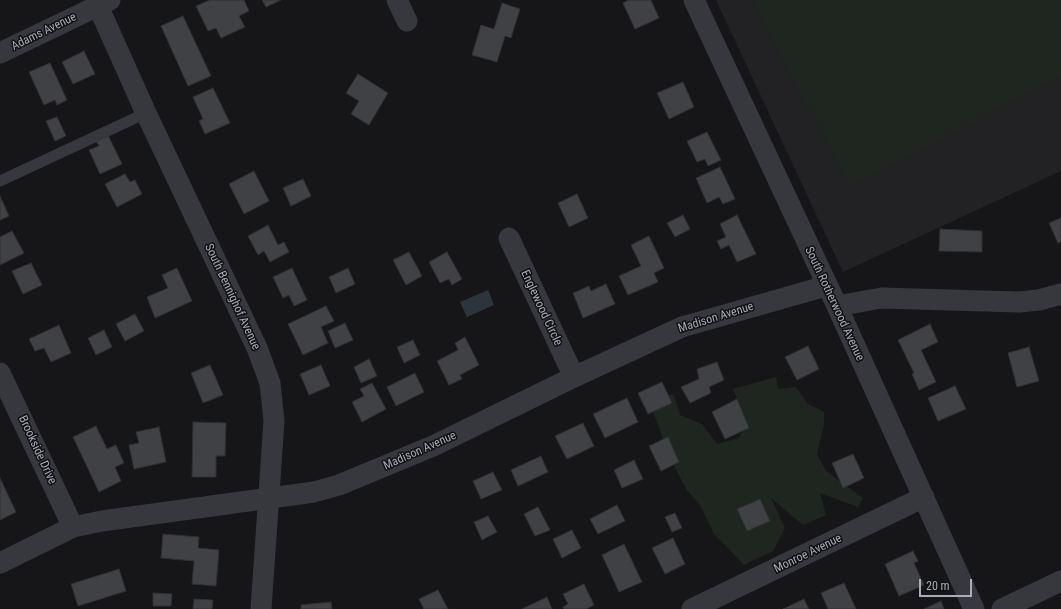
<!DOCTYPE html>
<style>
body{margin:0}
#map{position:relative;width:1061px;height:609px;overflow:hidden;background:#161618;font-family:"Roboto Condensed",sans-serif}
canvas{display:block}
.scale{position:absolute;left:919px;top:579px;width:53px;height:18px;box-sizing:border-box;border:2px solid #a8adb8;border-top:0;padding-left:5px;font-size:12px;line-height:14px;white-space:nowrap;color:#a8adb8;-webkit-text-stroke:3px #111113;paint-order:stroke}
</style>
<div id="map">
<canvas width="1061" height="609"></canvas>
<div class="scale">20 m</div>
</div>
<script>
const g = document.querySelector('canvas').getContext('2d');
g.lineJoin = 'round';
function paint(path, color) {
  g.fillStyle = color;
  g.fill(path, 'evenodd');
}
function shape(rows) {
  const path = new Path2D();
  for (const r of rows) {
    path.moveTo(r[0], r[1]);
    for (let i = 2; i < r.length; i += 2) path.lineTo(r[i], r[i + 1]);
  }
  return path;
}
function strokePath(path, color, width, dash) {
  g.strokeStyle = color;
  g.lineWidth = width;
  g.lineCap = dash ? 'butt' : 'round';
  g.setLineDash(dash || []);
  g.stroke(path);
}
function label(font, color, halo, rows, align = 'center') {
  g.font = font + ' "Roboto Condensed",sans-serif';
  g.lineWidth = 3;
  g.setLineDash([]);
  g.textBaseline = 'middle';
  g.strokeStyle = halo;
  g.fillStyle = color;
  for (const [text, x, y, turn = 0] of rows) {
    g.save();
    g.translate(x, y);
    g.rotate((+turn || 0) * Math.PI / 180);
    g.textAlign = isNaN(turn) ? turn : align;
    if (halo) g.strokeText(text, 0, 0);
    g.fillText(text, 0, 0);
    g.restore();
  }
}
const built = shape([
 [716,0,1061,0,1061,171,843,272]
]);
const green = shape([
 [752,0,1061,0,1061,77,850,186],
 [776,377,778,389,796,387,808,404,824,412,824,425,817,454,826,471,863,498,858,507,820,493,826,515,803,525,771,498,785,528,773,551,744,565,714,534,700,505,686,489,671,460,646,393,674,395,680,415,702,424,717,444,739,438,747,423,733,389]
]);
const water = shape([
 [488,290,494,305,467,317,460,302]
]);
const building = shape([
 [210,0,244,0,249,11,239,16,245,27,221,38,216,28,208,31,196,6,210,0],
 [262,0,281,0,266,7,262,0],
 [629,0,651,0,659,18,635,29,623,3,629,0],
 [502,3,520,9,511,38,505,36,497,62,472,55,481,25,494,29,502,3],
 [183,16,211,76,188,86,161,26,183,16],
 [84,51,95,74,73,84,62,62,84,51],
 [50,63,67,100,57,105,55,100,44,105,29,72,50,63],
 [358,74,388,93,369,125,351,114,359,101,346,93,358,74],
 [683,82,694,107,669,119,657,93,683,82],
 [213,88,230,123,205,134,199,121,203,119,193,97,213,88],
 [57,117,66,136,55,141,46,121,57,117],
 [707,132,721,160,708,166,705,159,697,162,687,141,707,132],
 [108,135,122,164,100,174,89,150,99,146,96,141,108,135],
 [720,167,735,199,723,204,719,197,707,203,696,178,720,167],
 [254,171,269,201,244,214,229,184,254,171],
 [125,174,130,182,135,180,142,194,117,207,105,184,125,174],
 [303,179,311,196,291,206,283,188,303,179],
 [577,194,588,218,569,227,558,203,577,194],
 [0,196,9,216,0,220,0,196],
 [683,215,690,229,675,237,667,223,683,215],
 [737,215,756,254,737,262,729,245,721,249,717,241,726,237,720,224,737,215],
 [1061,218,1061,242,1058,243,1049,223,1061,218],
 [268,225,278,245,284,242,289,252,270,262,264,251,258,255,248,236,268,225],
 [940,229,982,231,982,252,939,251,940,229],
 [12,231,24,253,0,265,0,237,12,231],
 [649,236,664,268,654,273,658,282,628,295,619,276,641,266,631,245,649,236],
 [409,252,422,276,406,285,393,260,409,252],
 [447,252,462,279,452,285,449,279,440,283,429,262,447,252],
 [31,263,42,285,23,294,12,271,31,263],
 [177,268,192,301,155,318,147,297,168,288,162,275,177,268],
 [292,268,307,300,294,306,289,295,283,298,273,277,292,268],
 [348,268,355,284,336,293,329,277,348,268],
 [606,284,615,304,583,318,573,293,589,286,591,291,606,284],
 [326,306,334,321,321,327,328,343,303,355,288,324,326,306],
 [135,314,144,331,125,341,116,324,135,314],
 [345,323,353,340,335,348,328,331,345,323],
 [930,324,938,342,921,350,936,382,919,390,912,374,914,373,898,340,930,324],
 [59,325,71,353,51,362,44,348,35,351,29,339,59,325],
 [104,330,112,347,96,355,88,338,104,330],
 [465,337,479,365,460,375,462,379,449,385,437,361,458,350,455,343,465,337],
 [413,340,420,355,404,363,397,347,413,340],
 [808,346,819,369,797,380,785,357,808,346],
 [1029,347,1039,381,1017,387,1008,353,1029,347],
 [369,359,377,376,361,383,354,367,369,359],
 [717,362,724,380,709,387,711,393,690,403,681,387,699,379,697,369,717,362],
 [210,365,223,395,203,403,191,373,210,365],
 [321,365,330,386,309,395,300,374,321,365],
 [415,373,424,392,396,406,387,387,415,373],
 [662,382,672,403,648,414,638,393,662,382],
 [372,383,386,409,362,422,352,402,364,396,360,389,372,383],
 [955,386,966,409,938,421,928,398,955,386],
 [627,398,638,422,605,438,593,414,627,398],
 [737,399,749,428,725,439,712,412,737,399],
 [193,422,226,423,225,456,216,456,216,477,192,477,193,422],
 [583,423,594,446,567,459,555,436,583,423],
 [96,426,107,449,116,445,124,463,115,467,121,481,99,492,73,437,96,426],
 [159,427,166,462,134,469,129,445,139,443,136,432,159,427],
 [668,437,679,462,661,471,649,446,668,437],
 [853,454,864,478,843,488,832,463,853,454],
 [541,456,548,472,518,486,511,470,541,456],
 [634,460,643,479,622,488,614,470,634,460],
 [493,472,502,490,481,499,473,481,493,472],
 [0,478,16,512,0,520,0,478],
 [760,499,770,521,747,531,737,509,760,499],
 [617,505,625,521,598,534,590,519,617,505],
 [538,507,550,530,535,536,524,514,538,507],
 [675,513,682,528,672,532,665,517,675,513],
 [488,516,497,532,482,540,474,522,488,516],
 [572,530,581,548,562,558,553,539,572,530],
 [163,534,199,537,198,548,219,550,216,586,192,584,194,561,161,558,163,534],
 [673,538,685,564,665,574,652,548,673,538],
 [624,544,642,582,619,592,602,555,624,544],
 [913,551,918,561,914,563,924,585,899,596,885,564,913,551],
 [119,569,126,591,78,606,71,584,119,569],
 [844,583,856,609,828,609,821,593,844,583],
 [584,584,594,605,586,609,564,609,563,607,568,604,563,594,584,584],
 [438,590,448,609,424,609,419,599,438,590],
 [153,593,172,594,171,606,153,606,153,593],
 [547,597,552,609,522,609,547,597],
 [194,599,213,600,212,609,193,609,194,599],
 [804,599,809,609,783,609,804,599],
 [941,601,944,609,924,609,941,601],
 [331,602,332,609,301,609,301,605,331,602]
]);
const service = shape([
 [0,181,146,113]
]);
const minor = shape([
 [397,0,407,21],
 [694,0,837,306,974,609],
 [98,6,146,113,257,348,270,383,274,421,261,609],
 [0,53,110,0],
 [509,238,574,377],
 [837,306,881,298,1019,302,1039,300,1061,294],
 [0,373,73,527],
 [0,563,73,527,102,521,314,492,339,485,433,446,574,377,682,327,826,286],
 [692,609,924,497],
 [1002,609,1061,581]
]);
const streetNames = [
 ["Adams Avenue",44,32,-26],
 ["South Bennighof Avenue",232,297,65],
 ["South Rotherwood Avenue",834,304,65],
 ["Englewood Circle",541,308,65],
 ["Madison Avenue",716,318,-17],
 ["Brookside Drive",37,450,65],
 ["Madison Avenue",420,451,-24],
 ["Monroe Avenue",808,554,-26]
];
paint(built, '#222225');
paint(green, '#1e261f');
paint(water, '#2c353c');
paint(building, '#404145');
strokePath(building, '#303034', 1);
strokePath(service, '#37383d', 11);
strokePath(minor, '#37383d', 21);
label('12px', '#a8adb8', '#111113', streetNames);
</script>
